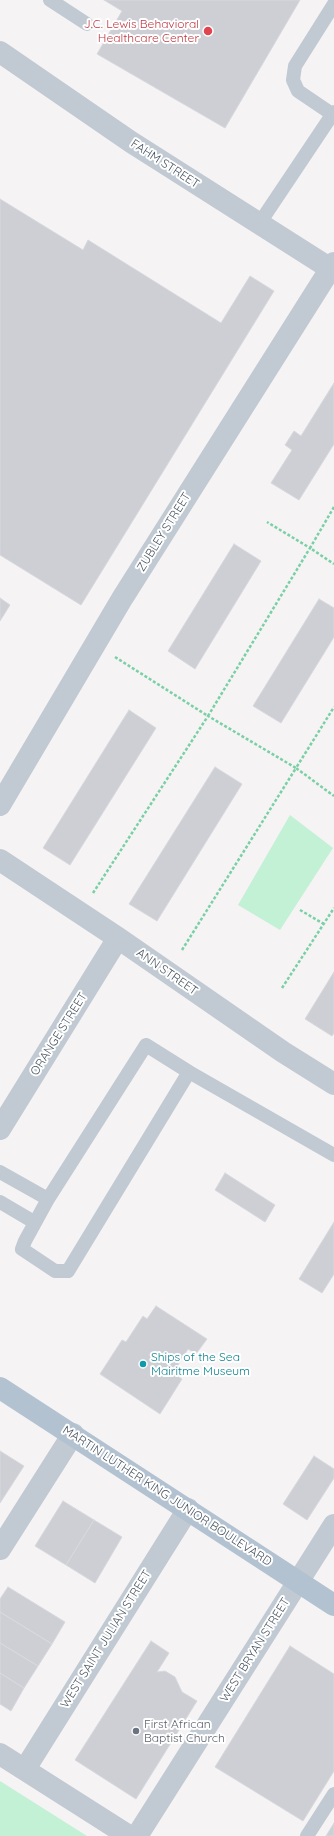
<!DOCTYPE html>
<style>
body{margin:0}
canvas{display:block;background:#f5f3f3}
</style>
<canvas width="334" height="1836"></canvas>
<script>
const g = document.querySelector('canvas').getContext('2d');
g.lineJoin = 'round';
function paint(path, color) {
  g.fillStyle = color;
  g.fill(path, 'evenodd');
}
function shape(rows) {
  const path = new Path2D();
  for (const r of rows) {
    path.moveTo(r[0], r[1]);
    for (let i = 2; i < r.length; i += 2) path.lineTo(r[i], r[i + 1]);
  }
  return path;
}
function strokePath(path, color, width, dash) {
  g.strokeStyle = color;
  g.lineWidth = width;
  g.lineCap = dash ? 'butt' : 'round';
  g.setLineDash(dash || []);
  g.stroke(path);
}
function label(font, color, halo, rows, align = 'center') {
  g.font = font + ' Quicksand,sans-serif';
  g.lineWidth = 4;
  g.setLineDash([]);
  g.textBaseline = 'middle';
  g.strokeStyle = halo;
  g.fillStyle = color;
  for (const [text, x, y, turn = 0] of rows) {
    g.save();
    g.translate(x, y);
    g.rotate((+turn || 0) * Math.PI / 180);
    g.textAlign = isNaN(turn) ? turn : align;
    if (halo) g.strokeText(text, 0, 0);
    g.fillText(text, 0, 0);
    g.restore();
  }
}
const green = shape([
 [290,815,333,848,280,930,238,905],
 [0,1781,87,1836,0,1836]
]);
const building = shape([
 [104,0,300,0,225,128,97,54,122,11,104,0],
 [0,199,83,250,88,240,221,323,250,276,274,291,81,605,0,555,0,199],
 [334,383,334,444,299,500,271,483,292,450,285,445,294,431,301,436,334,383],
 [234,544,261,561,195,669,168,651,234,544],
 [0,598,10,605,0,621,0,598],
 [319,599,334,608,334,637,281,723,253,706,319,599],
 [129,710,156,728,70,865,43,848,129,710],
 [215,767,242,784,157,921,129,904,215,767],
 [334,972,334,1033,332,1036,305,1019,334,972],
 [225,1173,275,1205,265,1222,215,1190,225,1173],
 [334,1222,334,1274,322,1293,299,1279,334,1222],
 [156,1306,207,1339,196,1354,188,1349,173,1373,182,1379,160,1414,100,1374,122,1340,126,1342,143,1316,147,1319,156,1306],
 [0,1451,24,1466,0,1503,0,1451],
 [314,1456,334,1469,334,1478,307,1520,283,1504,314,1456],
 [63,1501,94,1520,66,1565,35,1546,63,1501],
 [94,1520,122,1537,95,1583,66,1565,94,1520],
 [8,1587,65,1622,52,1644,0,1612,0,1599,8,1587],
 [0,1612,52,1644,38,1666,0,1643,0,1612],
 [151,1641,169,1653,157,1672,165,1671,175,1677,182,1692,197,1701,136,1799,75,1760,151,1641],
 [0,1643,38,1666,24,1688,0,1673,0,1643],
 [290,1646,334,1674,334,1771,303,1821,215,1767,290,1646],
 [0,1673,24,1688,11,1711,0,1704,0,1673],
 [334,1823,334,1836,326,1836,334,1823]
]);
const path = shape([
 [334,507,310,548,334,564],
 [115,657,208,716,310,548,267,522],
 [93,893,208,716,296,768,334,707],
 [300,910,324,924],
 [182,950,296,768,334,796],
 [282,988,334,908]
]);
const service = shape([
 [50,0,87,24],
 [332,114,298,91,293,80,295,66,334,4],
 [259,224,334,112],
 [146,1045,189,1072,68,1271,55,1271,22,1249,25,1241,48,1199,146,1045],
 [189,1072,334,1155],
 [0,1172,48,1199],
 [0,1202,34,1222],
 [307,1836,334,1794]
]);
const minor = shape([
 [0,52,131,142,334,271],
 [0,805,123,597,334,263],
 [0,860,118,938,283,1052,334,1084],
 [0,1129,118,938],
 [0,1549,73,1434],
 [0,1754,129,1836],
 [25,1769,188,1509],
 [137,1836,334,1525]
]);
const primary = shape([
 [0,1388,334,1605]
]);
const markers = [
 [208,31,5,"#e0444e"],
 [143,1364,4,"#0f9aa8"],
 [136,1731,4,"#6b7280"]
];
const healthNames = [
 ["J.C. Lewis Behavioral",199,24],
 ["Healthcare Center",199,38]
];
const streetNames = [
 ["FAHM STREET",165,164,33],
 ["ZUBLEY STREET",164,532,-58],
 ["ANN STREET",167,972,35],
 ["ORANGE STREET",59,1034,-58],
 ["MARTIN LUTHER KING JUNIOR BOULEVARD",167,1496,33],
 ["WEST SAINT JULIAN STREET",106,1639,-58],
 ["WEST BRYAN STREET",255,1650,-58]
];
const cultureNames = [
 ["Ships of the Sea",151,1357],
 ["Mairitme Museum",151,1371]
];
const worshipNames = [
 ["First African",144,1724],
 ["Baptist Church",144,1738]
];
paint(green, '#c3f1d5');
paint(building, '#cdcfd5');
strokePath(building, '#d7d9de', 1);
strokePath(path, '#7ad0a6', 2.5, [3, 2]);
strokePath(service, '#c1cad2', 14);
strokePath(minor, '#c1cad2', 22);
strokePath(primary, '#b3c2d1', 22);
for (const [x, y, r, color] of markers) {
  const dot = new Path2D();
  dot.arc(x, y, r, 0, 2 * Math.PI);
  g.fillStyle = color;
  g.fill(dot);
  strokePath(dot, '#fff', 1.5);
}
label('12px', '#be3a42', '#fff', healthNames, 'right');
label('12px', '#4a5661', '#fff', streetNames);
label('12px', '#0d838f', '#fff', cultureNames, 'left');
label('12px', '#5b616d', '#fff', worshipNames, 'left');
</script>
